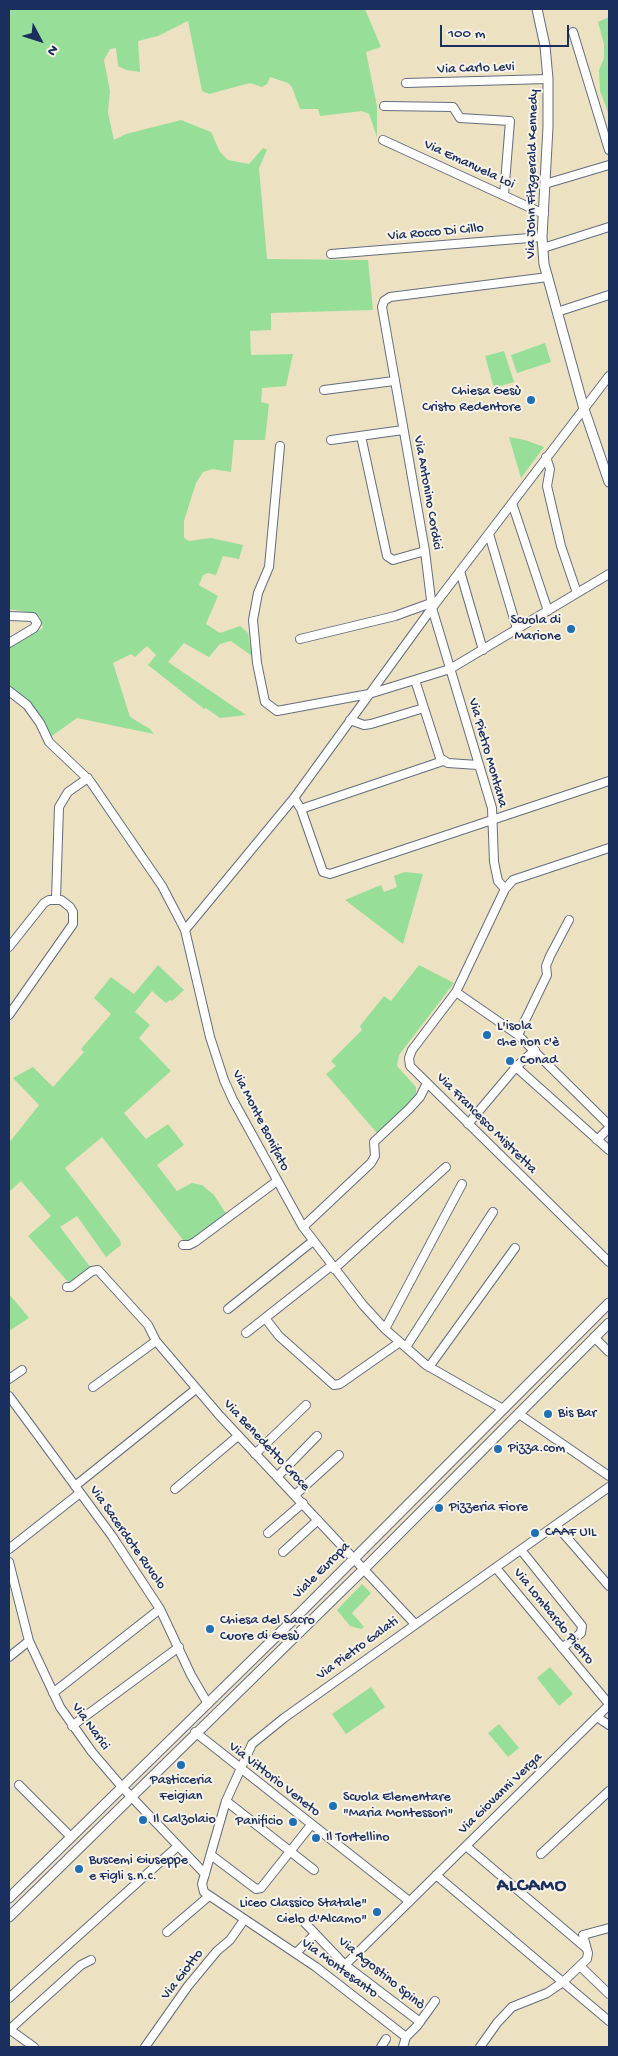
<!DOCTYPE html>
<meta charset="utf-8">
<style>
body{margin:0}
#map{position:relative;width:618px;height:2056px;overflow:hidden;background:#ece1c0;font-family:"Gochi Hand",sans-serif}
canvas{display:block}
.frame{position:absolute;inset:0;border:10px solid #1b2f5e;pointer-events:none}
.north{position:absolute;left:15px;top:15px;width:50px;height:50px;-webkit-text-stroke:4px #f7f3e8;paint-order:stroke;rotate:130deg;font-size:14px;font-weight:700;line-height:20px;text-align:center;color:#1b2f5e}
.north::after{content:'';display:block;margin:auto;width:18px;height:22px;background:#1b2f5e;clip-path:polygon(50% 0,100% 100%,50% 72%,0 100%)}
.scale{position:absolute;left:440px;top:25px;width:129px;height:22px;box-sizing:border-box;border:2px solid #1b2f5e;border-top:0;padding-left:6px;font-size:15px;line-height:18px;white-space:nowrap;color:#1b2f5e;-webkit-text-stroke:4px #f7f3e8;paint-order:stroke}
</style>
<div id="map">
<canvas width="618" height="2056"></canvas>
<div class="frame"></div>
<div class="north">N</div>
<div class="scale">100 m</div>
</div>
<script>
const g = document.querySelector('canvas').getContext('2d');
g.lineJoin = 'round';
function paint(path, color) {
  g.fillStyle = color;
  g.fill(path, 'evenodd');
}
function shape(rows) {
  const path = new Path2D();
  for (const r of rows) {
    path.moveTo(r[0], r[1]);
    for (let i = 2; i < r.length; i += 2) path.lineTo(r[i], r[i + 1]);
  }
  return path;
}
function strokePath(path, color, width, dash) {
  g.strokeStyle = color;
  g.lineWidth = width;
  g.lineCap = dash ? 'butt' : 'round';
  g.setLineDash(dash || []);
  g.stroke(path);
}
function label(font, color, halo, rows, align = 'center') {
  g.font = font + ' "Gochi Hand",sans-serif';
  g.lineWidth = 4;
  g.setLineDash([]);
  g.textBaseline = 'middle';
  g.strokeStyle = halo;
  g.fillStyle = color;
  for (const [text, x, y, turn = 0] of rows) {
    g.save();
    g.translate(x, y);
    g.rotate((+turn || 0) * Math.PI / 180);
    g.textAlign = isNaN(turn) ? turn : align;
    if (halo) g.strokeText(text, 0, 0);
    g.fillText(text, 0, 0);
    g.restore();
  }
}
const green = shape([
 [9,9,365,9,381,47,366,52,377,106,377,137,369,114,362,111,320,116,318,109,300,109,292,87,288,83,270,77,267,84,262,87,250,83,209,94,202,91,188,21,158,36,138,41,140,72,126,70,118,66,116,48,110,49,104,60,110,91,108,113,114,140,126,134,181,120,211,132,220,152,228,160,249,164,263,148,267,150,259,168,267,259,368,260,373,310,271,313,271,330,250,331,251,355,293,354,286,386,262,388,261,402,269,404,265,440,234,440,231,472,213,469,203,472,196,483,184,521,184,538,189,541,211,538,243,545,239,559,223,556,216,575,208,573,203,575,199,585,218,596,206,624,220,633,240,626,248,633,252,656,231,641,220,644,209,657,184,643,168,662,246,715,220,718,206,708,204,709,148,665,156,655,147,646,135,657,131,654,113,663,130,717,150,729,154,734,77,718,49,738,9,687,9,647,43,628,40,617,33,613,9,609],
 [609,17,609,115,600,91,599,70,604,58,604,44,598,22],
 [545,343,551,362,517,373,511,355],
 [504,351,514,382,494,388,485,356],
 [509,437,525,440,544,447,521,478],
 [405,872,423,874,403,944,345,900,381,885,384,892,397,887,394,876],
 [158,965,184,990,172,1001,170,1000,166,1003,152,991,135,1012,150,1025,139,1038,171,1071,124,1113,146,1139,168,1124,184,1145,157,1165,177,1191,192,1183,202,1185,214,1195,227,1215,196,1240,187,1243,184,1241,102,1137,65,1168,120,1240,121,1245,106,1257,77,1216,60,1227,91,1268,71,1283,68,1282,28,1236,51,1216,21,1181,9,1192,9,1143,39,1105,13,1078,33,1067,53,1087,84,1052,81,1049,111,1014,94,998,111,977,134,994],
 [419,965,454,983,399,1055,397,1066,416,1087,416,1096,377,1133,326,1074,336,1066,331,1061,362,1030,360,1026,384,996,391,1001],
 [9,1294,29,1318,9,1331],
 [362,1584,371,1593,352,1613,364,1627,361,1629,350,1626,337,1610],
 [550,1667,573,1694,559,1706,537,1678],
 [371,1687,385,1707,346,1734,332,1714],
 [499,1724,519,1748,508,1757,488,1733]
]);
const minor = shape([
 [573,32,609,150],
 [406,83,548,79],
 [384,106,453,107,460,118,510,121,504,195],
 [383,140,544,214],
 [545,184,609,165],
 [543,248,609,227],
 [331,254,542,237],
 [548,277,390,297,384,301,382,307,425,551,432,608,492,808,494,862,498,881,505,889,456,992,518,1035,609,1125],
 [557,312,609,295],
 [324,390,394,381],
 [361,436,387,556,393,560,425,551],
 [331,440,403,430],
 [280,446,269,567,258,593,253,620,257,663,265,702,277,711,369,694,450,669,609,574],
 [546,457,550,469,547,486,561,546,577,593],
 [512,503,548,611],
 [489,534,517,629],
 [460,571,483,650],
 [9,616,33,617,37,623,34,628,9,643],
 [300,639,395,616,431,603],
 [415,680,440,758,448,763,478,765],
 [9,691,27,705,40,723,49,742,90,781,162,886,185,930,210,1037,224,1080,233,1100,303,1227,363,1305,385,1329,426,1365,503,1409],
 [350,720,364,725,371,724,424,708],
 [294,798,301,809,323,872,330,874,609,781],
 [301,809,443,761],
 [505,889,513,880,609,848],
 [56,899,59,807,68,792,88,778],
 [185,930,294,798,432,608,609,376],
 [9,947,44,903,49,900,61,900,70,907,73,912,73,924,9,1015],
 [456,992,412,1050,409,1058,410,1066,609,1262],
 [518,1035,547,975,546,966,550,956,569,920],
 [516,1067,609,1150],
 [468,1124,516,1067,535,1050],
 [597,1140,609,1128],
 [303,1227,371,1163,375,1156,374,1142,409,1109,420,1097,427,1083],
 [183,1245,189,1245,195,1242,277,1181],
 [334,1269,446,1167],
 [67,1287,71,1287,92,1271,98,1270,148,1325,156,1341],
 [228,1309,313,1241],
 [265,1318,279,1336,334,1385,340,1384,400,1342],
 [385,1329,462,1184],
 [246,1333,331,1266],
 [594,1337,609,1352],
 [406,1347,493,1212],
 [429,1367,515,1248],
 [9,1379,22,1370],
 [93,1387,156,1341,220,1416,415,1624],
 [9,1396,112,1536,160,1609,191,1675,208,1704],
 [519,1414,609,1476],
 [255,1454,306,1405],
 [277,1477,317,1436],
 [75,1486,196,1389],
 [175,1489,238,1436],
 [295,1495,339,1455],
 [556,1525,609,1586],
 [268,1533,303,1503],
 [9,1549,80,1493],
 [521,1550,582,1626,581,1633,562,1648],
 [283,1552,318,1520],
 [9,1562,29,1641,60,1707,92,1752,122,1787,205,1874],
 [496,1568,609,1704],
 [9,1657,29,1641],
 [53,1693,160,1609],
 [597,1717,609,1725],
 [72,1726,179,1647],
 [195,1732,409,1901],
 [19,1785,71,1837],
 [226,1801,314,1870],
 [466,1846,586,1948],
 [541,1854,609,1791],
 [211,1855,256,1889,261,1888,311,1825],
 [436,1875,609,2021],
 [305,1923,345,1965,420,2022],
 [167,1932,209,1896],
 [296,1953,315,1934],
 [345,1965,609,1705],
 [580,1966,609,1994],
 [9,1998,178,1846],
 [9,2029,34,2047],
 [9,2030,81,1965,91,1960],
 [406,2037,316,1967,204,1892,202,1884,226,1801,252,1744,284,1718,609,1487],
 [145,2047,188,1986,217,1951,230,1940,244,1920],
 [381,2047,386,2039],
 [403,2047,406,2037,417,2026,435,2001],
 [480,2047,497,2023,512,2007,547,1993,563,1982,587,1959,588,1953,583,1935,609,1928]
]);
const tertiary = shape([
 [537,9,545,46,548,79,548,127,542,237,544,264,584,409,609,482],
 [9,1898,298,1615,609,1303],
 [9,1917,364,1569,609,1323]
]);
const markers = [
 [531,400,5,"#1f6fb2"],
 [571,629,5,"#1f6fb2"],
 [487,1035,5,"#1f6fb2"],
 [510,1061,5,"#1f6fb2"],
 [548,1414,5,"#1f6fb2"],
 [498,1449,5,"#1f6fb2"],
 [439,1508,5,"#1f6fb2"],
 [535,1533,5,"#1f6fb2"],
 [210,1629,5,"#1f6fb2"],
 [181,1765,5,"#1f6fb2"],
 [333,1806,5,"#1f6fb2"],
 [143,1820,5,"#1f6fb2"],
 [293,1822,5,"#1f6fb2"],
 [316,1838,5,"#1f6fb2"],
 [79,1869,5,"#1f6fb2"],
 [377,1912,5,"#1f6fb2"]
];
const streetNames = [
 ["Via Carlo Levi",476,69,-2],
 ["Via Emanuela Loi",469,165,25],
 ["Via John Fitzgerald Kennedy",533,174,-89],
 ["Via Rocco Di Cillo",436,233,-5],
 ["Via Antonino Cordici",427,493,80],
 ["Via Pietro Montana",487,753,74],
 ["Via Monte Bonifato",260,1121,63],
 ["Via Francesco Mistretta",486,1124,45],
 ["Via Benedetto Croce",266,1446,47],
 ["Via Sacerdote Ruvolo",127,1538,55],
 ["Viale Europa",322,1571,-45],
 ["Via Lombardo Pietro",553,1617,51],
 ["Via Pietro Galati",358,1649,-36],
 ["Via Narici",90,1727,54],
 ["Via Vittorio Veneto",274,1780,38],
 ["Via Giovanni Verga",501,1794,-44],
 ["Via Montesanto",339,1969,36],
 ["Via Agostino Spinò",381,1974,39],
 ["Via Giotto",183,1975,-52]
];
const poiNames = [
 ["Chiesa Gesù",521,392,"right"],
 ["Cristo Redentore",521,408,"right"],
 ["Scuola di",561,621,"right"],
 ["Marione",561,637,"right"],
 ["L'isola",497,1027],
 ["che non c'è",497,1043],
 ["Conad",520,1061],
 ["Bis Bar",558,1414],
 ["Pizza.com",508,1449],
 ["Pizzeria Fiore",449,1508],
 ["CAAF UIL",545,1533],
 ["Chiesa del Sacro",220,1621],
 ["Cuore di Gesù",220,1637],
 ["Pasticceria",181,1781,"center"],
 ["Feigian",181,1797,"center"],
 ["Scuola Elementare",343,1798],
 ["\"Maria Montessori\"",343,1814],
 ["Il Calzolaio",153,1820],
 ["Panificio",283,1822,"right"],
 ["Il Tortellino",326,1838],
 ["Buscemi Giuseppe",89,1861],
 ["e Figli s.n.c.",89,1877],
 ["Liceo Classico Statale\"",367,1904,"right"],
 ["Cielo d'Alcamo\"",367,1920,"right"]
];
const districtNames = [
 ["ALCAMO",532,1887]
];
paint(green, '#97df99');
strokePath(minor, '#646d80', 10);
strokePath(tertiary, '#646d80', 11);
strokePath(minor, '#fff', 8);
strokePath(tertiary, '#fff', 9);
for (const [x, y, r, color] of markers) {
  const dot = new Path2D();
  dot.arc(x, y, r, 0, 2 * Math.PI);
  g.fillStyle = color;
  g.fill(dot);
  strokePath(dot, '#f7f3e8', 2);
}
label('14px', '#1b2f5e', '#f7f3e8', streetNames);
label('14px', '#1b2f5e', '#f7f3e8', poiNames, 'left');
g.letterSpacing = '1px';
label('bold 19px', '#1b2f5e', '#f7f3e8', districtNames);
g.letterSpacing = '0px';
</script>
